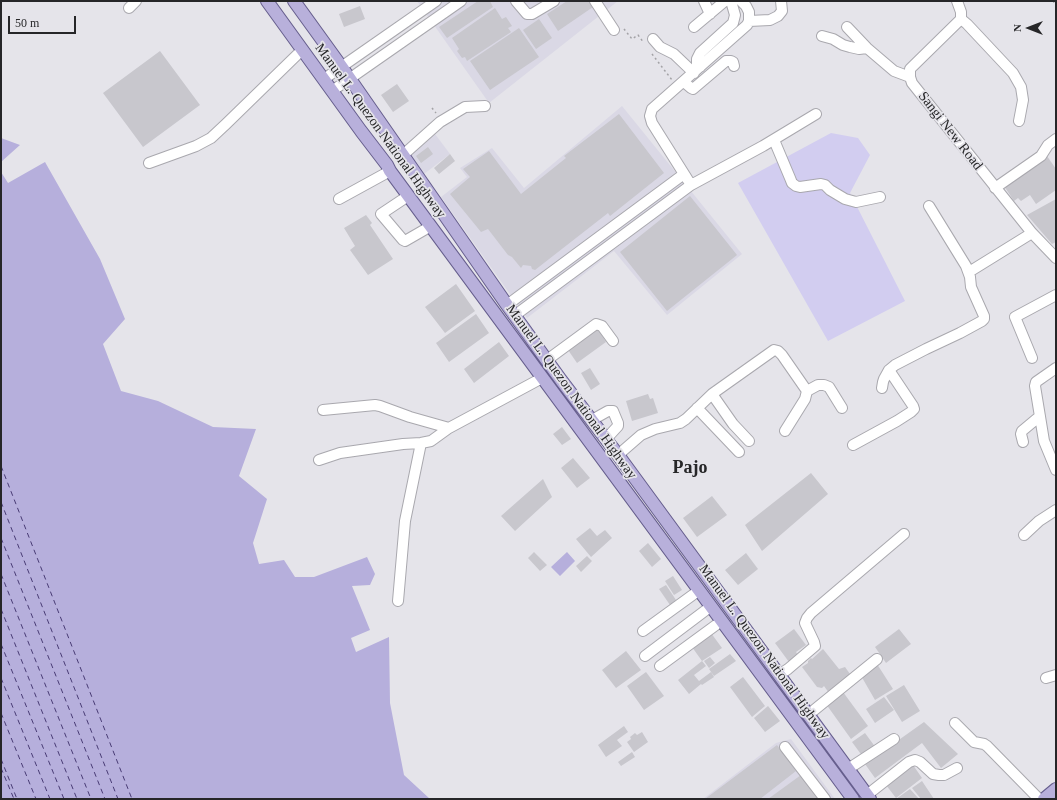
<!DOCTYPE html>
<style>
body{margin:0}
#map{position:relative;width:1057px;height:800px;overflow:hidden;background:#e5e4ea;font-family:"Times New Roman",serif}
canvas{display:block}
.frame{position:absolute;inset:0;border:2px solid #262628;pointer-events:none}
.north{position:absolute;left:1009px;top:8px;width:40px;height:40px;-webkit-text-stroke:3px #e5e4ea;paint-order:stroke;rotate:270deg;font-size:11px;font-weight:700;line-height:16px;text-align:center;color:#262628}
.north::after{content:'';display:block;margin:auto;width:14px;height:18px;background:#262628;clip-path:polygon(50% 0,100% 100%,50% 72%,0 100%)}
.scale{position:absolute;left:8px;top:16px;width:68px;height:18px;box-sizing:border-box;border:2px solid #262628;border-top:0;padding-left:5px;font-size:12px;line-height:14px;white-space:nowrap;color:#262628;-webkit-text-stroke:3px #e5e4ea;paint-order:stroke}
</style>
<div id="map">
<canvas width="1057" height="800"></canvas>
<div class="frame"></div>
<div class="north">N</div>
<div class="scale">50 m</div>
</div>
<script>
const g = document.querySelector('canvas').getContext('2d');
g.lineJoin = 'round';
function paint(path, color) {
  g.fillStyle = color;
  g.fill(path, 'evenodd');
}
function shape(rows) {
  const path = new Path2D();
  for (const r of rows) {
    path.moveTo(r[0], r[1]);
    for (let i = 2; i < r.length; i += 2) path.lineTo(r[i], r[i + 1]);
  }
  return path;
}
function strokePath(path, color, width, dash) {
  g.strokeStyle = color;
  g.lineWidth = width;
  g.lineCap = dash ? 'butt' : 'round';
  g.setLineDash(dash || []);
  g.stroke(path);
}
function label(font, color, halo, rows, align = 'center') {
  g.font = font + ' "Times New Roman",serif';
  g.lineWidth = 3.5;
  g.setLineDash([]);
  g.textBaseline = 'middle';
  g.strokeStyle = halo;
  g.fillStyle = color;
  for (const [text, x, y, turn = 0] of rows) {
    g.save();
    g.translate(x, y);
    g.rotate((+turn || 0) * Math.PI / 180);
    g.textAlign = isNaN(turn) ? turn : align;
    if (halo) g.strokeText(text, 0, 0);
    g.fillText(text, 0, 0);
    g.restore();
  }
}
const built = shape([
 [417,1,618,1,489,103],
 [622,106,742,254,667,315,614,251,527,318,441,197,467,177,460,168,492,148,524,188],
 [435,134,450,154,424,174,409,155],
 [791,739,835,799,703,799,776,743]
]);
const green = shape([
 [831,133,858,138,870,155,850,193,905,301,828,341,738,183]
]);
const water = shape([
 [1,138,20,145,1,162],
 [45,162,100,259,125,319,103,344,121,391,158,401,213,427,256,429,239,476,267,499,253,543,259,564,284,560,295,577,314,577,367,557,375,574,370,585,352,586,370,630,351,638,356,652,389,637,390,703,404,775,430,799,1,799,1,172,8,183],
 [567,552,575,561,560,576,551,567]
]);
const ferry = shape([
 [1,466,132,799],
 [1,502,118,799],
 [1,538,105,799],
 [1,574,91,799],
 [1,609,77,799],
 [1,644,64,799],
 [1,678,50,799],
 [1,713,36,799],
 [1,759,17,799],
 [1,768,14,799]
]);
const building = shape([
 [478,1,490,1,493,7,447,38,439,27],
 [567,1,589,1,593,7,558,31,547,14],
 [360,6,365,19,344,27,339,14],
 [495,8,502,19,506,17,512,26,508,28,511,32,467,61,465,57,462,58,457,51,459,49,452,38],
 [539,19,552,38,536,49,523,30],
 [519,28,539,57,490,90,470,61],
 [160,51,200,105,143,147,103,93],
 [397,84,409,101,393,112,381,95],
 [619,114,664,173,610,216,608,213,535,270,532,269,531,266,523,265,521,268,512,257,508,255,488,229,481,232,450,194,470,177,463,169,489,151,521,194,566,158,564,156],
 [428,147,433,154,421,163,416,156],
 [450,154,455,161,439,174,434,168],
 [1047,156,1056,169,1056,190,1036,204,1030,195,1021,201,1018,198,1014,201,1004,186],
 [690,196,737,255,667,311,620,252],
 [1056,199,1056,242,1052,244,1027,215],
 [366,215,372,223,370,225,393,259,368,275,350,250,355,246,344,228],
 [456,284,475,311,445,333,425,307],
 [476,314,489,333,449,362,436,343],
 [597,327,606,342,577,363,566,347],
 [499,342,509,356,474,383,464,369],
 [590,368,600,384,591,390,581,373],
 [648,394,650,399,653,398,658,413,632,421,626,401],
 [562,427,571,439,562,445,553,434],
 [573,458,590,478,577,488,561,468],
 [811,473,828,494,762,551,745,525],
 [543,479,552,497,515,531,501,516],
 [712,496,727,515,697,537,683,518],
 [590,528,597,536,605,530,612,538,591,557,576,539],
 [648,543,661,559,652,567,639,551],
 [534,552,547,565,540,571,528,558],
 [746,553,758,569,738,585,725,570],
 [587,556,592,561,581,572,576,566],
 [673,576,682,590,674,595,665,581],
 [666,585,676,600,670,605,659,589],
 [794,629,806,645,796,652,798,655,789,662,775,643],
 [899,629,911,644,886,663,875,647],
 [711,633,722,648,702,661,692,647],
 [823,649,839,669,845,667,850,674,838,684,841,687,829,693,824,686,822,688,817,687,802,667,808,663,808,661,811,658,812,659],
 [626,651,641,670,616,688,602,670],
 [730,654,736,661,714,676,709,669],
 [710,657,715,663,709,668,704,661],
 [702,661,706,666,694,675,699,681,711,672,714,677,702,685,701,684,689,694,678,680],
 [877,664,893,689,875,700,860,674],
 [646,672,664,696,644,710,627,686],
 [743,677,765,706,752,717,730,687],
 [904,685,920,711,902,722,886,696],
 [843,692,868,726,851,739,826,704],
 [884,697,894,710,875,723,866,709],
 [768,706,780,721,765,732,754,718],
 [924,722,958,754,941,768,922,743,875,778,865,764],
 [624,726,628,732,617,740,622,746,606,757,598,745],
 [642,732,648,742,634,752,627,742,631,739,630,737,635,733,637,735],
 [865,733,876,748,863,757,852,742],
 [777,745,796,771,760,799,705,799],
 [632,752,635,757,621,766,618,762],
 [913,765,922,778,896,798,886,785],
 [801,775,818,799,768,799],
 [922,781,934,799,921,799,912,788],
 [910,789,919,799,896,799]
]);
const path = shape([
 [1053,1,1056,5],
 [624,29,632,39,638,35,644,43],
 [652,54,672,80],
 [432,108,436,113]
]);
const minor = shape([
 [516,1,527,14,532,14,554,1],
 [595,1,614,30],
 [704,1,710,14],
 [957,1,961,12,961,19,910,69,910,77,912,83,1032,233,1056,258],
 [129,8,136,1],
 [961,19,967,24,1013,73,1021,87,1023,100,1019,121],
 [749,21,770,20,778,16,782,11,781,1],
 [694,27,725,1],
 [847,27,867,48,894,71,910,77],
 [822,36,833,39,843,45,850,47,859,49,867,48],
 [653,39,660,47,674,54,694,73],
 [700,67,697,64,697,59,700,53,733,23,735,15,731,1],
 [324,79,436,1],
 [684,82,691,88,693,89,726,61,731,61,733,62,734,66],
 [332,91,461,1],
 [774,140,790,178,792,183,796,186,800,187,821,184,825,185,830,190,845,199,856,202,880,197],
 [403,155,440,122,465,107,485,106],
 [149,163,196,146,211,138,226,124,302,50],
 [691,185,652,123,650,116,652,109,747,25,749,21,749,12,746,6,741,1],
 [995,188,1041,156,1048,145,1056,139],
 [408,196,381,214,403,240,405,241,431,226],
 [339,199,390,171],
 [969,272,1032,233],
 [507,305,684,174],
 [514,316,691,185,763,146,816,114],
 [1032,358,1015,317,1056,295],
 [547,360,596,324,602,326,613,341],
 [1056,368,1036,382,1035,386,1044,441,1056,470],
 [882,388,883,382,884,379,889,370,895,365,926,349,960,333,982,321,984,319,984,316,971,287,970,277,966,266,929,206],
 [712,394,733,424,749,441],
 [697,408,739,452],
 [323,410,375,405,380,406,410,417,449,428],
 [592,420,608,411,613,411,618,423,618,426,606,439],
 [785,431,805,399,807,391,818,385,824,385,829,387,842,408],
 [1023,442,1021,434,1022,431,1040,416],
 [853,445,897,421,911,412,914,409,913,406,889,370],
 [618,455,641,435,655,429,680,423,686,419,712,394,774,350,778,351,782,355,807,391],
 [319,460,340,453,403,444,421,443,431,441,449,428,542,378],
 [1024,535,1039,521,1056,510],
 [398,601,405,521,421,443],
 [643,631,694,594],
 [645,656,706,610],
 [660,666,716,625],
 [779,675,788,669,815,646,814,642,805,623,807,618,811,613,904,534],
 [1046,678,1056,675],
 [808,715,877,659],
 [955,723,974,742,984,744,987,746,1039,799],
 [785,747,825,799],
 [848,769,894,739],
 [867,795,909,762,915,760,920,762,933,774,939,775,944,775,957,768]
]);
const major = shape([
 [267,1,361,131,387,165,390,171,853,799],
 [294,1,341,66,507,305,561,380,618,455,870,799],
 [1044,799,1056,789]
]);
const streetNames = [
 ["Manuel L. Quezon National Highway",380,131,54],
 ["Sangi New Road",950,131,52],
 ["Manuel L. Quezon National Highway",571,392,54],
 ["Manuel L. Quezon National Highway",764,652,54]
];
const districtNames = [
 ["Pajo",690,468]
];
paint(built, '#dad8e5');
paint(green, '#d2cdf0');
paint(water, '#b6afdc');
strokePath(ferry, '#483b74', 1, [5, 4]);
paint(building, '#c8c7cd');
strokePath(minor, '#a9a8ae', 12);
strokePath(major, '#665e8d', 14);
strokePath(path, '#a3a2a6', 1.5, [2, 3]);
strokePath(minor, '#fff', 10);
strokePath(major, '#b8b0db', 12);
label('14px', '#262628', '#e5e4ea', streetNames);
label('bold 18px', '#262628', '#e5e4ea', districtNames);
</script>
